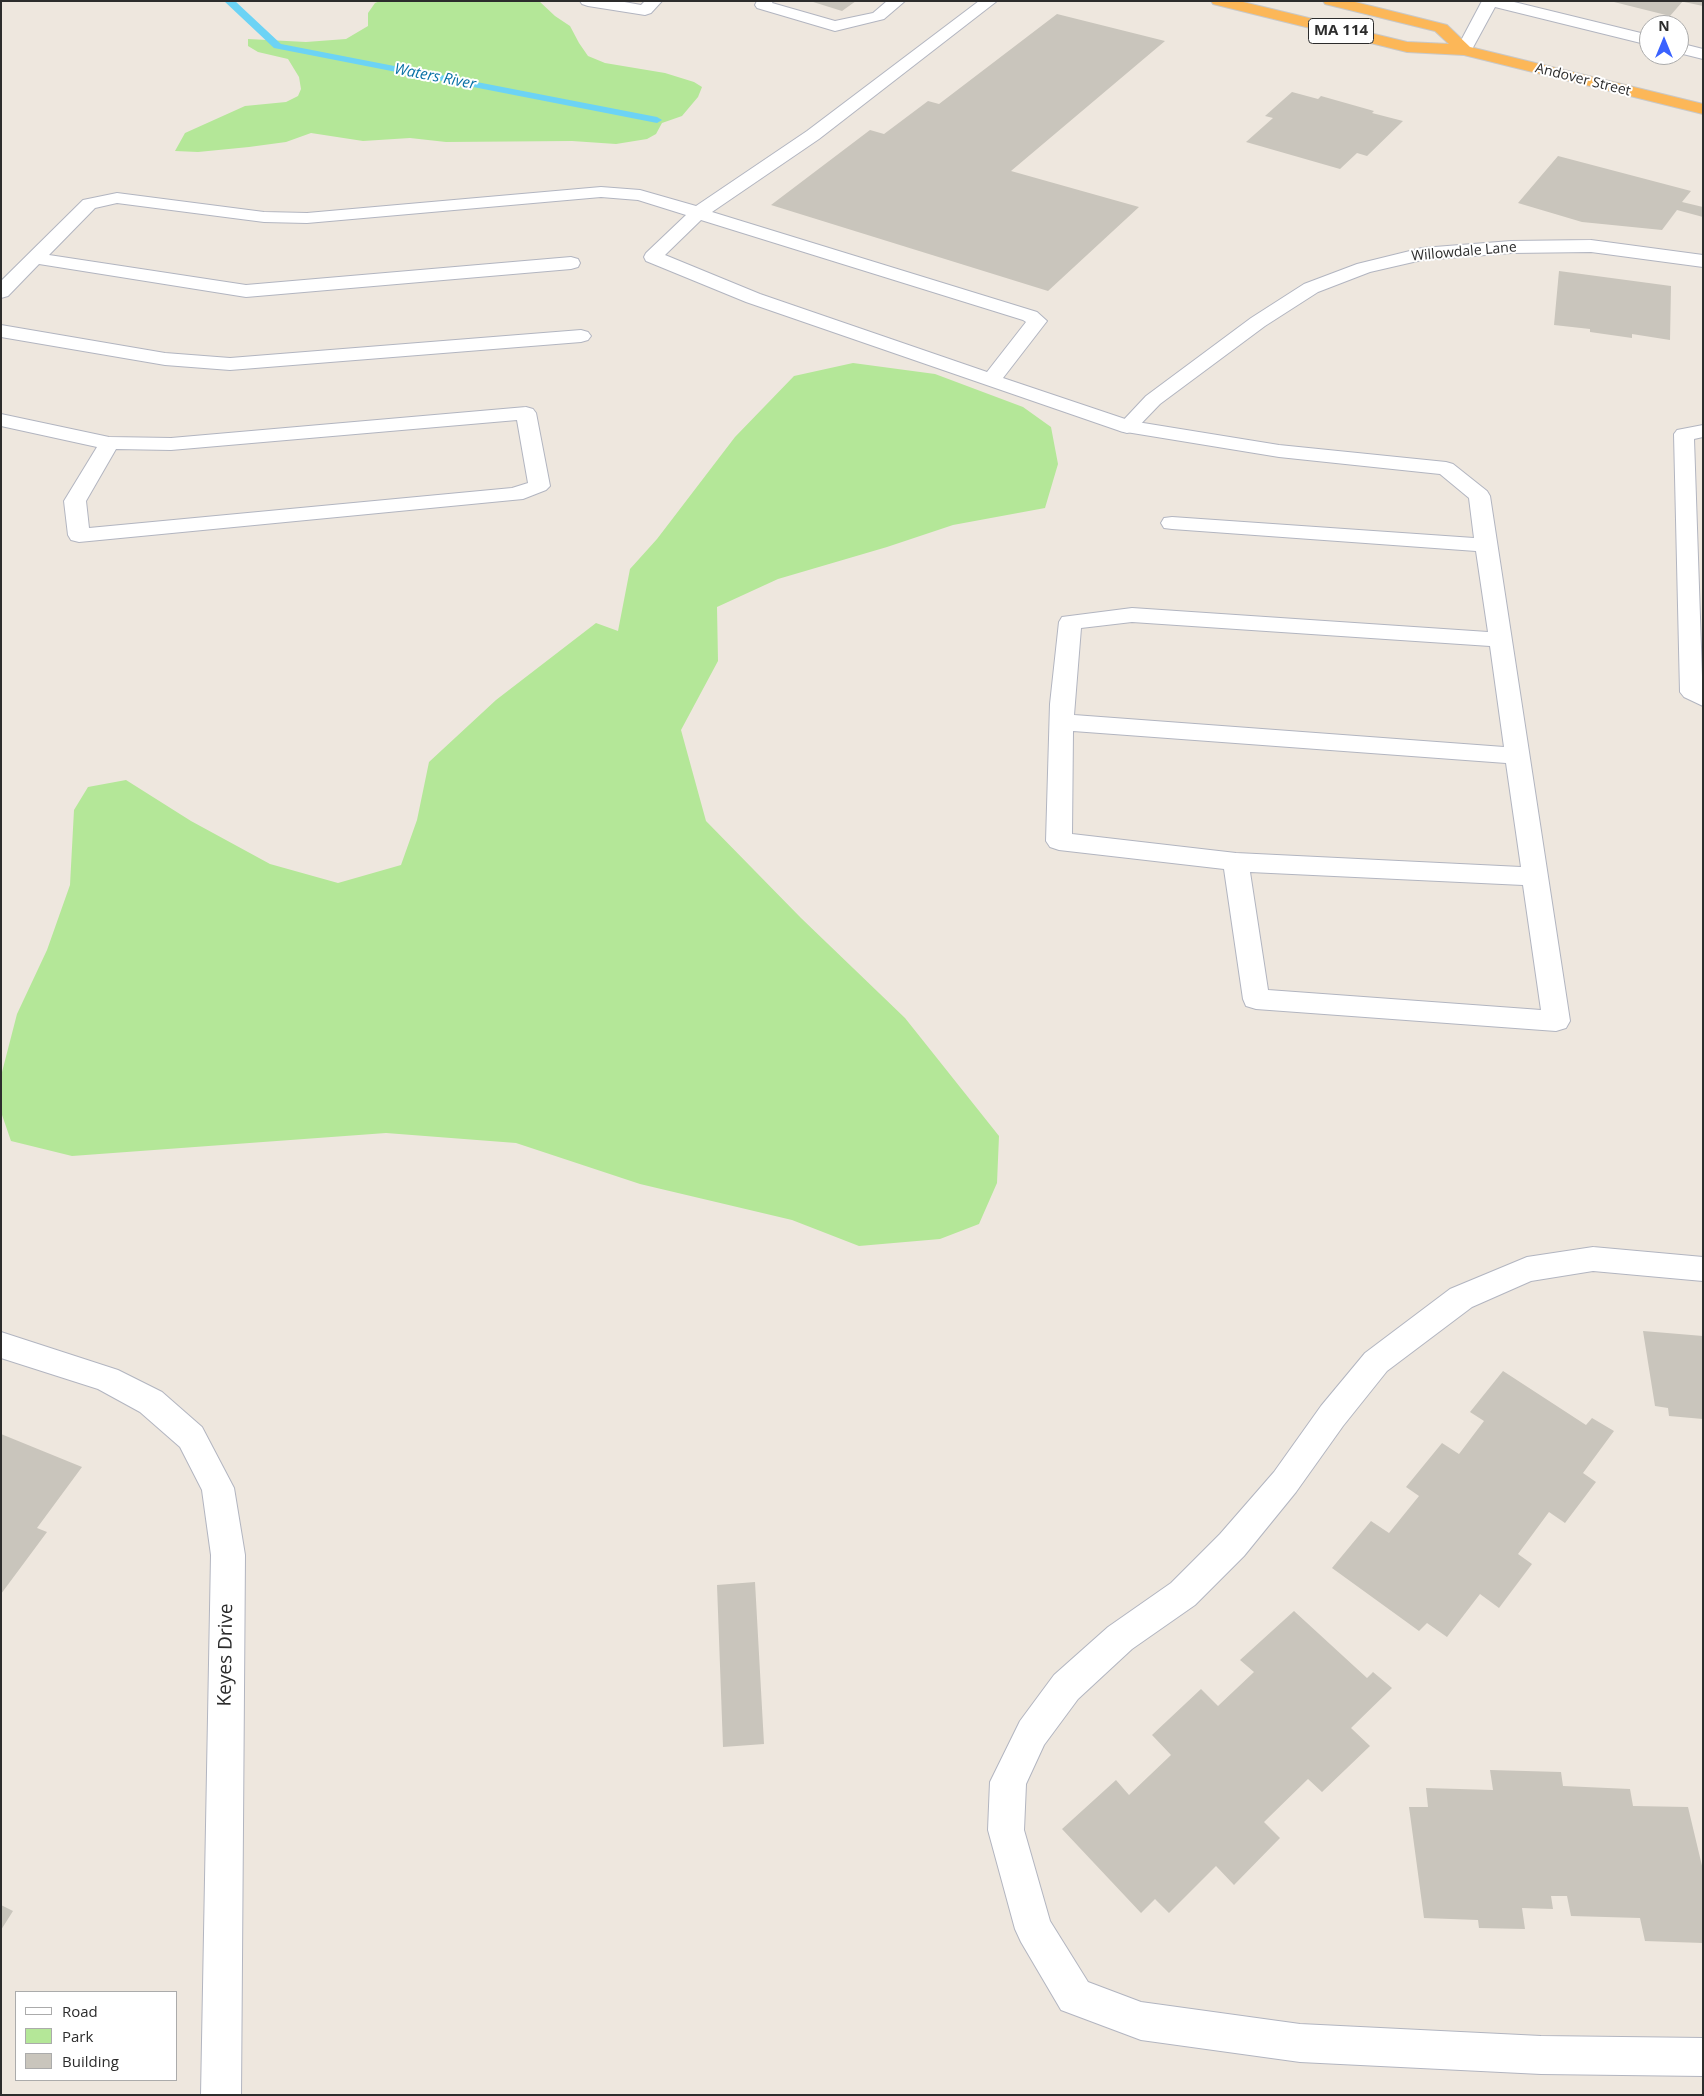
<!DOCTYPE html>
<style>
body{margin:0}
#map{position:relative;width:1704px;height:2096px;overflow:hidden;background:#eee7de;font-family:"Open Sans",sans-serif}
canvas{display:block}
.frame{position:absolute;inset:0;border:2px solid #2c2c2c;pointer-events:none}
.legend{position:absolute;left:15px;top:1991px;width:162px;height:90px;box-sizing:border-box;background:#fff;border:1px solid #ababab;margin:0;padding:6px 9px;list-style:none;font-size:15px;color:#2c2c2c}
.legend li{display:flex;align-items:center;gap:10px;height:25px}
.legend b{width:25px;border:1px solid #ababab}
.north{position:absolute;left:1639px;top:15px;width:50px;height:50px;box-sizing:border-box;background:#fff;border:1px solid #ababab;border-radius:50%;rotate:0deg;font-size:14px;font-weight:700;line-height:20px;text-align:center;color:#2c2c2c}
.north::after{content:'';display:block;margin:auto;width:18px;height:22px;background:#3a62ff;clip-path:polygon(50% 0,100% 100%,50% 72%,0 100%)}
</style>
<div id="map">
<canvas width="1704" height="2096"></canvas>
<div class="frame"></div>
<ul class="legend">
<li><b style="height:6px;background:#fff"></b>Road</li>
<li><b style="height:14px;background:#b4e798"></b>Park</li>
<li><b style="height:14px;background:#c9c5bc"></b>Building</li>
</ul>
<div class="north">N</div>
</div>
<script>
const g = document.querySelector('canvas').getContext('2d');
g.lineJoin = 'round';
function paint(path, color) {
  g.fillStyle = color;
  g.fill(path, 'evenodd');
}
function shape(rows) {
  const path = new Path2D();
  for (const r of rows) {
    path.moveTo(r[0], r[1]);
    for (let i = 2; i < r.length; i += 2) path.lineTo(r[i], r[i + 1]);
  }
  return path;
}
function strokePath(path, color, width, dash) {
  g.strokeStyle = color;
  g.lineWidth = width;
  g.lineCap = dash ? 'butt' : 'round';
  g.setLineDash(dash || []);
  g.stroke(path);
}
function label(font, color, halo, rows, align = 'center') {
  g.font = font + ' "Open Sans",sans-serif';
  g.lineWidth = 4;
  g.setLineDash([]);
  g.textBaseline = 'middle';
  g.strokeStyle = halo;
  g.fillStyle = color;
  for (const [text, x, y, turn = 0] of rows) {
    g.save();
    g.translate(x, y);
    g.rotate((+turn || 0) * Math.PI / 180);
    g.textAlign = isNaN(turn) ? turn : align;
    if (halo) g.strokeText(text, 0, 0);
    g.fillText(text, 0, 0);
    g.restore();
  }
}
const green = shape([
 [380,1,539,1,555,16,570,26,579,43,588,56,605,63,665,73,694,82,702,87,698,97,682,116,662,123,656,134,647,139,616,144,572,141,446,142,410,138,363,141,311,133,286,142,249,147,198,152,175,151,185,133,245,106,286,102,298,96,301,89,299,77,288,59,258,52,248,46,248,39,306,42,346,39,368,26,368,13,375,3],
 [853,363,935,374,1023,407,1051,427,1058,464,1045,508,953,525,887,547,778,579,717,607,718,661,681,730,706,821,801,918,905,1018,999,1136,997,1183,979,1224,940,1239,859,1246,792,1220,640,1184,516,1143,386,1133,72,1156,11,1141,1,1112,1,1076,17,1014,47,950,70,885,74,810,88,787,126,780,191,821,270,864,338,883,401,865,417,820,429,762,496,700,596,623,618,631,630,569,657,539,735,437,794,376]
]);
const stream = shape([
 [224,1,235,1,281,44,657,117,662,120,657,123,274,48,224,1]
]);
const building = shape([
 [810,1,856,1,842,11],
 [1610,1,1683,1,1670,16],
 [1684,1,1703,1,1703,6,1684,2],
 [1057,14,1165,41,1011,171,1139,207,1048,291,771,205,870,130,884,134,928,101,939,104],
 [1292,92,1318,99,1321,96,1374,111,1372,113,1403,121,1367,156,1357,153,1340,169,1246,142,1273,118,1265,116],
 [1558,156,1691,191,1682,202,1703,207,1703,217,1677,210,1662,230,1582,222,1518,203],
 [1559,271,1671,286,1670,340,1632,334,1632,338,1590,332,1590,329,1554,325],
 [1643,1331,1703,1336,1703,1419,1669,1416,1668,1408,1655,1406],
 [1503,1371,1586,1425,1592,1418,1614,1431,1583,1473,1596,1482,1565,1523,1549,1512,1518,1554,1532,1564,1499,1608,1480,1594,1447,1637,1427,1623,1419,1631,1332,1568,1371,1521,1389,1533,1419,1496,1406,1487,1442,1443,1459,1454,1484,1421,1470,1412],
 [1,1434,82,1467,37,1528,47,1532,1,1594],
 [755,1582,764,1744,723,1747,717,1585],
 [1294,1611,1367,1678,1373,1672,1392,1688,1351,1728,1370,1746,1322,1792,1308,1779,1264,1822,1280,1838,1234,1885,1216,1866,1169,1913,1155,1899,1141,1913,1062,1829,1116,1780,1129,1795,1171,1755,1152,1735,1201,1689,1218,1706,1254,1672,1240,1660],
 [1490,1770,1561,1772,1563,1786,1630,1789,1633,1806,1688,1807,1703,1870,1703,1943,1645,1941,1640,1918,1571,1916,1567,1896,1551,1896,1553,1909,1522,1908,1525,1929,1479,1928,1478,1920,1424,1918,1409,1807,1428,1807,1426,1788,1493,1790],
 [1,1905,13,1911,1,1930]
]);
const service = shape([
 [580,1,619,1,641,5,645,1,662,1,651,13,645,15,588,6,582,4,580,1],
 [757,1,773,1,772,3,835,21,873,13,887,1,905,1,884,19,835,31,757,8,755,5,757,1],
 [979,1,997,1,819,139,712,212,1037,312,1047,321,1003,378,1131,421,1279,445,1446,462,1453,464,1487,491,1490,496,1570,1021,1566,1028,1556,1031,1256,1009,1246,1006,1243,999,1224,869,1059,850,1050,847,1046,841,1050,704,1059,622,1062,617,1132,608,1488,632,1476,551,1172,529,1164,528,1161,523,1164,518,1172,517,1474,538,1469,498,1440,474,1279,457,1120,431,746,302,646,261,644,257,646,253,686,215,638,200,601,197,307,223,264,222,117,203,95,208,49,255,246,285,571,257,578,259,580,263,578,267,571,269,246,297,39,264,8,296,1,298,1,281,83,200,117,193,264,212,307,213,601,187,640,190,696,206,807,131,979,1],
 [701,220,1023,320,1026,322,987,372,760,294,665,255,701,220],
 [1132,622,1490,646,1504,747,1074,715,1081,628,1132,622],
 [1073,731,1506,763,1521,867,1236,853,1072,834,1073,731],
 [1250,872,1523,885,1541,1010,1268,990,1250,872],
 [1482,1,1510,1,1649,35,1649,45,1495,7,1470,53,1458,53,1456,50,1482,1],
 [1679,43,1703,49,1703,59,1679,53,1679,43],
 [1,325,165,353,230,358,581,330,588,332,591,336,588,340,581,342,230,370,165,365,1,337,1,325],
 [526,407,533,409,536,413,550,486,546,490,523,499,79,542,71,540,68,535,64,501,97,447,1,426,1,414,109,437,171,438,526,407],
 [517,420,528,483,512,488,89,528,86,501,116,449,171,450,517,420],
 [1703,425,1703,437,1694,439,1703,706,1684,697,1680,692,1674,434,1677,430,1703,425],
 [1593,1247,1703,1257,1703,1281,1593,1271,1531,1281,1472,1307,1387,1371,1343,1426,1296,1492,1244,1556,1195,1605,1132,1649,1078,1699,1044,1745,1026,1784,1024,1830,1050,1921,1088,1982,1141,2002,1300,2024,1541,2036,1703,2038,1703,2076,1541,2074,1300,2062,1141,2040,1061,2010,1021,1942,1015,1929,988,1830,990,1782,1020,1721,1054,1675,1108,1627,1171,1583,1220,1534,1274,1472,1321,1406,1365,1353,1450,1289,1527,1257,1593,1247]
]);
const minor = shape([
 [1591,240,1703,255,1703,267,1591,252,1511,253,1422,260,1370,272,1318,292,1265,326,1160,404,1134,431,1127,433,1120,431,1117,427,1146,396,1251,318,1304,284,1357,264,1422,248,1511,241,1591,240],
 [1,1332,118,1370,162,1392,202,1427,234,1488,245,1555,241,2095,201,2095,211,1555,202,1490,180,1447,140,1412,98,1389,1,1358,1,1332]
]);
const trunk = shape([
 [1211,1,1239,1,1407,42,1449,44,1435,31,1325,4,1323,1,1351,1,1447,25,1470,47,1703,104,1703,114,1464,55,1407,52,1213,4,1211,1]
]);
const farStreetnames = [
 ["Andover Street",1583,80,14],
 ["Willowdale Lane",1464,252,-5]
];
const shields = [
 [1341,31,65]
];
const shieldNames = [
 ["MA 114",1341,31]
];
const farWaternames = [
 ["Waters River",435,77,11]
];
const nearStreetnames = [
 ["Keyes Drive",226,1655,-89]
];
paint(green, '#b4e798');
paint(stream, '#6cd3f5');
paint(building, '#c9c5bc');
strokePath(service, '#b2b5c0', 2);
strokePath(minor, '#b2b5c0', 2);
strokePath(trunk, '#c8c8c8', 2);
paint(service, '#fff');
paint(minor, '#fff');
paint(trunk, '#fcb758');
label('14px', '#2c2c2c', '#fff', farStreetnames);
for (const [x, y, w] of shields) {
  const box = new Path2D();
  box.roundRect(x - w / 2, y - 12.5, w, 25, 4);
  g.fillStyle = '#fff';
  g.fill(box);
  strokePath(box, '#2c2c2c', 1);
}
label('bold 15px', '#2c2c2c', null, shieldNames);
label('italic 15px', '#0771a5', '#fff', farWaternames);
label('19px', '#2c2c2c', '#fff', nearStreetnames);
</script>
